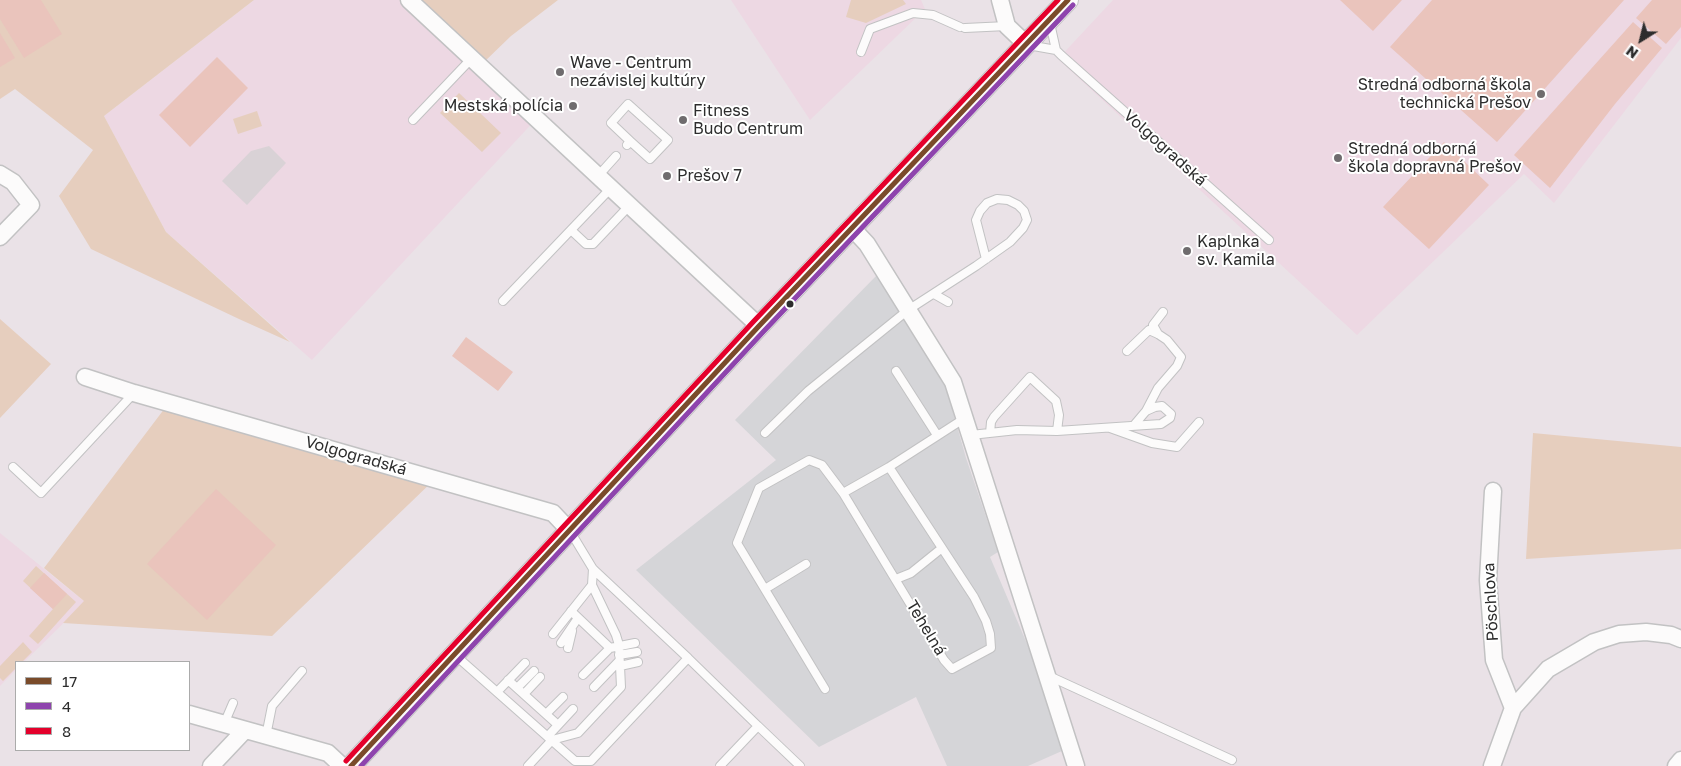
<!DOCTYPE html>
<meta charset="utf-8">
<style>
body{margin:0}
#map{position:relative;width:1681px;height:766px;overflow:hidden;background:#eae2e7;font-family:"Golos Text",sans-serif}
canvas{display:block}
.legend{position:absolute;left:15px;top:661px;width:175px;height:90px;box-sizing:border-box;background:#fff;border:1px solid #ababab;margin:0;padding:6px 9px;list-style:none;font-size:15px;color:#2d2d2d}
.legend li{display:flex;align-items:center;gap:10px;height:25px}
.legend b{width:25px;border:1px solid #ababab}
.north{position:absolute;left:1616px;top:15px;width:50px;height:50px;-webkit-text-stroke:4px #fff;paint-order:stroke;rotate:216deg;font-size:14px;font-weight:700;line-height:20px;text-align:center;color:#2d2d2d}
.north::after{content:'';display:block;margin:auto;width:18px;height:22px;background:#2d2d2d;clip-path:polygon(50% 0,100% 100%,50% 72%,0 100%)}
</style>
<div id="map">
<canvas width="1681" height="766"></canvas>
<ul class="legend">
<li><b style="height:6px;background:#7a4b2a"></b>17</li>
<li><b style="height:6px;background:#8e44ad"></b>4</li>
<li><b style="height:6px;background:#e4002b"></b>8</li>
</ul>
<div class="north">N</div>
</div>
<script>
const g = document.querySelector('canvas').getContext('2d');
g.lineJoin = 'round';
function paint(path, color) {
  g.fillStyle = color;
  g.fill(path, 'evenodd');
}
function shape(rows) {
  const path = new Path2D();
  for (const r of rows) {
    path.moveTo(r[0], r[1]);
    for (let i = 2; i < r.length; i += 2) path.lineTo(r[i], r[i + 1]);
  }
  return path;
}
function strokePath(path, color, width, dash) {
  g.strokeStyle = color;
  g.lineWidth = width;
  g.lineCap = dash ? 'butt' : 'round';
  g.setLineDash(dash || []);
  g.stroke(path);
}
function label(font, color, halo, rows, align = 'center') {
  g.font = font + ' "Golos Text",sans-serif';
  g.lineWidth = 4;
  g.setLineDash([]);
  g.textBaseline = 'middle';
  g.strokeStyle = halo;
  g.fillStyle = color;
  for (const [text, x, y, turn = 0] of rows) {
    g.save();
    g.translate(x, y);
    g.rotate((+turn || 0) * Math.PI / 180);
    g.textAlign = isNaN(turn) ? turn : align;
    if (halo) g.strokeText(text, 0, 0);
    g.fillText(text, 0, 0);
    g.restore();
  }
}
const industrial = shape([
 [878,274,944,380,966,458,998,552,990,557,1071,747,1028,766,947,766,916,697,819,747,636,570,776,460,735,420]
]);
const education = shape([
 [254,0,412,0,539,116,312,360,166,232,104,116],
 [731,0,921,0,925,9,810,120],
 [1113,0,1681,0,1681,38,1554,203,1524,174,1357,335,1058,59],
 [0,533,85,602,24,662,16,662,16,670,0,686]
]);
const green = shape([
 [0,0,254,0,104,116,166,232,290,342,239,319,91,249,59,196,93,150,15,89,0,99],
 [413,0,558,0,511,36,482,64],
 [851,0,903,0,906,4,866,23,846,17],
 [459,93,501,133,482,152,440,113],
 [257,111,262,126,238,134,233,119],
 [0,319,51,364,0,418],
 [171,400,436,478,272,636,63,623,84,601,44,568],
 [1533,433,1681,447,1681,549,1526,559],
 [36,566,76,602,38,644,29,636,53,609,23,581],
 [23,642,32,652,22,662,16,662,16,668,3,681,0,678,0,666]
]);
const pitch = shape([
 [0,0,41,0,62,34,24,58,0,19],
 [1340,0,1402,0,1373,31],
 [1432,0,1624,0,1497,142,1390,47],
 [1652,0,1681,0,1681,27,1666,44,1636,18],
 [1633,22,1662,48,1615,104,1550,188,1514,155],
 [0,33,15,58,0,67],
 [217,57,248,88,190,147,159,115],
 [1444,142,1489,185,1429,249,1383,207],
 [466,337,513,372,498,391,452,356],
 [216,489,276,545,207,620,147,564],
 [44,573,67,594,53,609,30,588]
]);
const plaza = shape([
 [269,146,286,163,247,205,222,181,251,151]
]);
const service = shape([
 [1050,23,1056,50,1061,55,1269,240],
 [965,28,1007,26],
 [1028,45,1056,50],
 [861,52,870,29,913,13,933,15,960,27],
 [413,120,472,58],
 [627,145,630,141,611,123,628,104,668,140,650,159,630,141],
 [598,176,616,156],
 [571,230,586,244,593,244,630,205],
 [934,294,948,302],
 [503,301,611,188],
 [1158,334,1153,325,1163,312],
 [1127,351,1149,330,1158,334,1167,340,1181,357,1177,366,1158,388,1146,411],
 [896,371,937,435],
 [1110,428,1152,443,1177,447,1199,422],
 [765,433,808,391,908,310,976,266,1010,242,1023,228,1027,220,1024,211,1018,205,1008,200,997,199,987,203,980,211,976,220,986,259],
 [990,433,991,422,994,417,1030,377,1056,401,1059,415,1057,431],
 [971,435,1017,430,1057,431,1161,424,1170,418,1171,414,1162,406,1155,407,1146,411,1135,424],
 [13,467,41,493,134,393],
 [889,467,843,493,944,660,952,669,991,648,990,634,986,621,974,597,889,467,965,418],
 [896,579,911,573,942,548],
 [765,589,806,564],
 [571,611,610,648],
 [553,634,592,585,593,569],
 [561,643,578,618],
 [568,648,572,631],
 [455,655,575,761,591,761,688,658,593,569,570,531],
 [619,655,637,652],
 [688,658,758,726,720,766],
 [620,666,638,662],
 [583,675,610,648,635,643],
 [1049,676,1232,760],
 [508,680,558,725],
 [594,687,619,661],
 [517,688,534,671],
 [825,689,737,543,759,488,809,460,822,465,843,493],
 [497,692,525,663],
 [524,694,540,677],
 [546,714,563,697],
 [224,724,233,703],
 [758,726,800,766],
 [266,736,272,706,302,671],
 [548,736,573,709],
 [528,766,552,740,578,733,621,687,619,645,616,635,592,585]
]);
const minor = shape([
 [409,0,759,326],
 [1000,0,1007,26,1027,45],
 [0,174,13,182,31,205,0,237],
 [853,229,867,244,953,382,1076,766],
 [85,377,134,393,553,513,570,531],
 [1493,491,1488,580,1494,660,1513,708],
 [189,714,328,753,342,766],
 [211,766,245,730],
 [1492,766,1513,708,1548,669,1594,642,1619,634,1646,632,1671,635,1681,639],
 [1676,766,1681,760]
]);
const tertiary = shape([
 [351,766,759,326,1068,0]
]);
const bus1 = shape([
 [351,766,759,326,1068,0]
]);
const bus2 = shape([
 [361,766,764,331,1073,5]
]);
const bus3 = shape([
 [346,761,754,321,1058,0]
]);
const markers = [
 [560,72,5,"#6f6c6e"],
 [1541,94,5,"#6f6c6e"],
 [573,106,5,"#6f6c6e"],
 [683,120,5,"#6f6c6e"],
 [1338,158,5,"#6f6c6e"],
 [667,176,5,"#6f6c6e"],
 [1187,251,5,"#6f6c6e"],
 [790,304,4.5,"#2d2d2d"]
];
const poiNames = [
 ["Wave - Centrum",570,63],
 ["nezávislej kultúry",570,81],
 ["Stredná odborná škola",1531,85,"right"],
 ["technická Prešov",1531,103,"right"],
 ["Mestská polícia",563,106,"right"],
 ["Fitness",693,111],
 ["Budo Centrum",693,129],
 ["Stredná odborná",1348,149],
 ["škola dopravná Prešov",1348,167],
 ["Prešov 7",677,176],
 ["Kaplnka",1197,242],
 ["sv. Kamila",1197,260]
];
const streetNames = [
 ["Volgogradská",1165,148,42],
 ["Volgogradská",356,456,16],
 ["Pöschlova",1491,602,-93],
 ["Tehelná",926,628,59]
];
paint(industrial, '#d5d5d8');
paint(education, '#edd8e3');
paint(green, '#e6cebe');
paint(pitch, '#eac4bc');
paint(plaza, '#d9d2d6');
strokePath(service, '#c2c2c3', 10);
strokePath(minor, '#c2c2c3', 19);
strokePath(tertiary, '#c2c2c3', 22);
strokePath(service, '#fcfbfb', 8);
strokePath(minor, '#fcfbfb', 16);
strokePath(tertiary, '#fcfbfb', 20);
strokePath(bus1, '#7a4b2a', 5);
strokePath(bus2, '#8e44ad', 5);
strokePath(bus3, '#e4002b', 5);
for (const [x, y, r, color] of markers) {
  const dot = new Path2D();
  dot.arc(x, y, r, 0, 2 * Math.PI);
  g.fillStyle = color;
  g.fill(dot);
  strokePath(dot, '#fff', 2);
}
label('16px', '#2d2d2d', '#fff', poiNames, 'left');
label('16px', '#2d2d2d', '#fff', streetNames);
</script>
